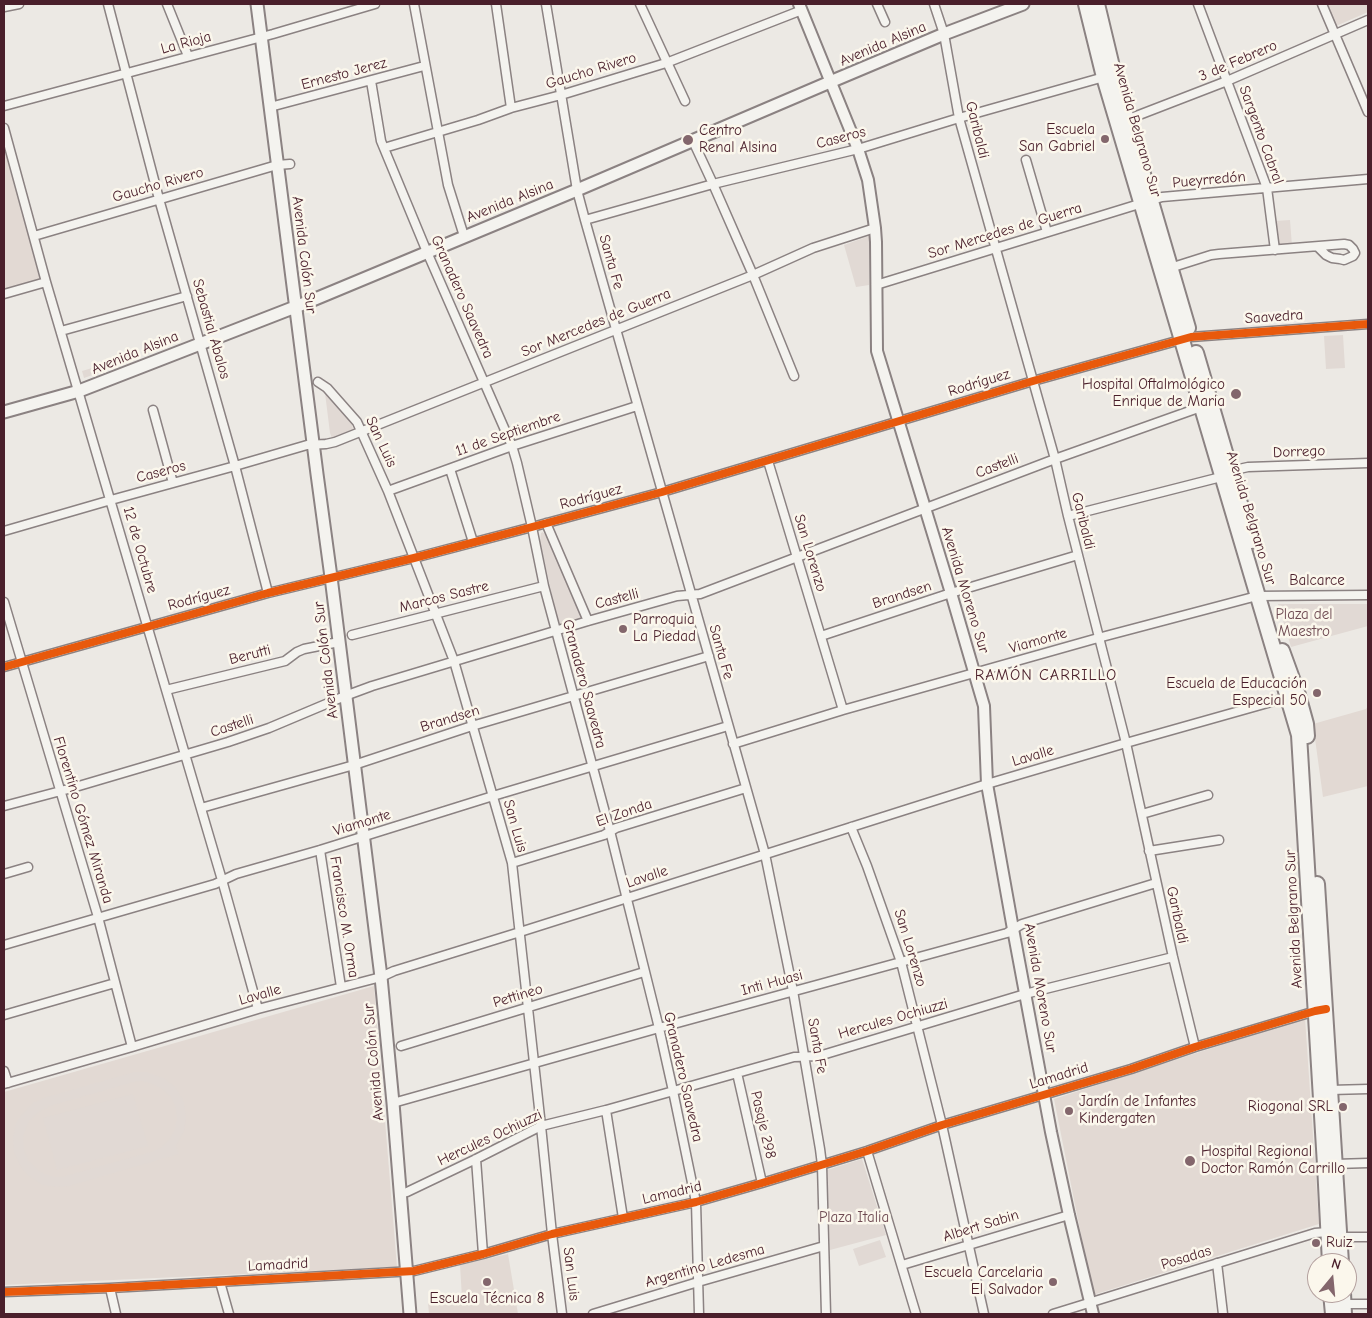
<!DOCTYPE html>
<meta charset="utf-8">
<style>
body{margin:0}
#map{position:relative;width:1372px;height:1318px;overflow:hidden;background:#ece9e4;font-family:"Comic Neue",sans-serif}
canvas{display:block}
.frame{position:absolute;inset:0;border:5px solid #4a1f2b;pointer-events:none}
.north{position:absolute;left:1307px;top:1253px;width:50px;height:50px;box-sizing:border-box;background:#fbf7ec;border:1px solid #b4a19f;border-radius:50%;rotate:17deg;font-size:14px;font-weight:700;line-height:20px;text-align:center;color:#4a1f2b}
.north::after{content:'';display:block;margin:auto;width:18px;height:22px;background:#83666c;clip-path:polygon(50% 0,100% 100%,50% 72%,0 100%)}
</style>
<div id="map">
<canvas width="1372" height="1318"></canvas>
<div class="frame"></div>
<div class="north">N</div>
</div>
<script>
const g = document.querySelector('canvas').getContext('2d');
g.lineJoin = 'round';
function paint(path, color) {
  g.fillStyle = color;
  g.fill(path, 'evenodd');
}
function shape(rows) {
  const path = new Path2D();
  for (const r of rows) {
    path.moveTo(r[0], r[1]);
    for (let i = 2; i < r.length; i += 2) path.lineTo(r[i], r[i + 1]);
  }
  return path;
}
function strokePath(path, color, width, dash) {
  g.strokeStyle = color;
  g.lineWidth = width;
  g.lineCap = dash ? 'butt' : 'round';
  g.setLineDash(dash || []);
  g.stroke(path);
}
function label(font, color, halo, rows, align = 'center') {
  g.font = font + ' "Comic Neue",sans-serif';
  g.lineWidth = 5;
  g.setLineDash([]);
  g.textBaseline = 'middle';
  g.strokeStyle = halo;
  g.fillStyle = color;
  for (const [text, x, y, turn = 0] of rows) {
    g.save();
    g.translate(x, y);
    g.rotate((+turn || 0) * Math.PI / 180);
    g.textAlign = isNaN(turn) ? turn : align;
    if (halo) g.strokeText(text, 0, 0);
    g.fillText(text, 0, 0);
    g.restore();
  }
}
const built = shape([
 [1326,4,1368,4,1368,12,1336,26],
 [4,128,46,282,4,294],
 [1368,706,1368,786,1323,797,1313,724,1366,709],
 [374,986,397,1267,4,1285,4,1092],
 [1305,1018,1319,1224,1093,1295,1054,1099],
 [508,1254,518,1314,429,1314,428,1303,462,1298,460,1265]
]);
const green = shape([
 [1290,220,1292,246,1277,247,1275,221],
 [869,236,869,285,856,287,844,245],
 [1343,335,1345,368,1326,369,1324,336],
 [99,366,101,372,84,378,82,371],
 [325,393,351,422,353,429,332,438,330,433],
 [543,532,550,540,583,618,559,626,540,542,541,533],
 [1278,604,1368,604,1368,626,1291,647],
 [134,1072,147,1072,165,1079,175,1087,182,1098,184,1104,186,1118,184,1131,176,1146,179,1154,69,1186,62,1187,48,1186,41,1184,29,1176,24,1171,20,1165,14,1152,13,1138,16,1124,19,1118,29,1107,34,1102,47,1097],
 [141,1081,152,1084,162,1089,170,1096,175,1106,177,1118,175,1130,169,1140,160,1148,154,1151,62,1177,55,1177,43,1173,38,1170,29,1161,24,1150,23,1137,25,1131,30,1120,39,1112,50,1106,130,1083],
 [133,1094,148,1146,57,1170,43,1118],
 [862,1159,886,1235,830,1250,827,1170],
 [880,1240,886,1257,859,1266,853,1249]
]);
const minor = shape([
 [108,4,159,199,235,466,268,593],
 [167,4,188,56],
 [414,4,448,185,464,236],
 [496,4,511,108],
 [546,4,577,190,585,220,765,854,793,991,820,1149,822,1165,826,1314],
 [640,4,685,101],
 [877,4,885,22],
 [934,4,944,34,959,118,1055,459,1068,516,1126,743,1173,957,1195,1047],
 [1198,4,1267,188,1275,250],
 [1322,4,1368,112],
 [4,7,19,4],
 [371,81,381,141,427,252,512,446,517,463,532,527,544,586,610,831,659,1028,673,1091,696,1202,699,1314],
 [4,106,273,34,375,4],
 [270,107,424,66],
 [1126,120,1227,81,1368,20],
 [4,128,46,282,222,880,258,1009],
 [693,141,713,184,753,275,794,376],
 [384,148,478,120,511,108,561,95,666,63,802,10],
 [1026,160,1047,232],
 [585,220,713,184,858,149,959,118,1104,77],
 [34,236,277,165,290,164],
 [1170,268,1211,255,1219,254,1344,244,1349,245,1353,249,1355,253,1353,256,1344,260,1340,259,1332,258,1326,255,1318,247],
 [876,285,1162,197,1368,179],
 [4,294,46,282],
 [61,331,187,296],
 [318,382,327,388,357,422,388,491,454,661,512,863,541,1126,552,1234,562,1314],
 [153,410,173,483],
 [768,461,843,710],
 [450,469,473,542],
 [1230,471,1248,467,1368,463],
 [388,491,512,446,637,406],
 [1068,516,1221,477],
 [546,523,588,621],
 [4,531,111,500,235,466,307,445,326,444,335,442,753,275,813,248,875,228],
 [4,602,98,917,132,1047],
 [352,635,544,586],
 [821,636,951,593,1078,555],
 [4,667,268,593,414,558,532,527,662,492,1033,381,1191,337,1368,324],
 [166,690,285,661,297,652,304,649,339,642],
 [733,744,843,710,1098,638,1257,596,1368,595],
 [4,806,72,788,228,742,269,728,345,696,372,686,588,621,677,596,700,594,1055,459,1201,407],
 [201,808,354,765,472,726,709,656],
 [1142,814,1208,795],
 [851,827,867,866,901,962,942,1125,984,1314],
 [320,850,341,987],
 [1149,851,1219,840],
 [512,863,604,835,616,828,746,788],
 [4,874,28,867],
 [4,945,215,884,236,874,320,850,493,796,728,726],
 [4,1015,115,983],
 [401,1046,644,972],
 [4,1071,8,1083],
 [737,1073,762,1183],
 [4,1084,132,1047,258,1009,381,977,394,971,520,932,987,784,1126,743,1289,697],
 [1330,1090,1368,1089],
 [393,1103,659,1028,1007,933,1022,924,1156,883],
 [606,1110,623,1218],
 [867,1151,916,1314],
 [476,1159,483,1254],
 [1335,1164,1368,1163],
 [400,1194,407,1192,476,1159,541,1126,606,1110,794,1057,819,1056,1025,994,1173,957],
 [1217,1263,1223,1314],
 [902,1265,1069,1215],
 [220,1282,229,1314],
 [110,1288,116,1314],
 [4,1292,110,1288,414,1271,483,1254,552,1234,696,1202,762,1183,867,1151,942,1125,1131,1069,1195,1047,1319,1010],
 [1343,1304,1368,1304],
 [593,1314,698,1282,824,1246],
 [1053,1314,1315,1233,1328,1232,1339,1237,1368,1237]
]);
const tertiary = shape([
 [799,4,858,149,868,180,875,228,876,242,877,351,951,593,984,706,987,784,1013,929,1051,1132,1069,1215,1093,1314]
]);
const secondary = shape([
 [257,4,317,474,331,577,381,977,393,1103,410,1314],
 [4,412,79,391,308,302,577,190,830,82,944,34,1023,4]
]);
const trunk = shape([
 [1086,4,1104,77,1299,735,1325,1165,1330,1263],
 [1097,4,1114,75,1188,328],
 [1196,353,1251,541],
 [1282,651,1298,695,1306,724,1307,736],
 [1317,884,1341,1263],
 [1331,1293,1333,1314],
 [1343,1293,1344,1314]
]);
const cycleway = shape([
 [4,667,268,593,414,558,532,527,662,492,1033,381,1191,337,1368,324],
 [4,1292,110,1288,414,1271,483,1254,552,1234,696,1202,762,1183,867,1151,942,1125,1131,1069,1195,1047,1315,1011,1326,1009]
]);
const markers = [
 [1105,139,5,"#83666c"],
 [688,140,6,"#83666c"],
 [1236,394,6,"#83666c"],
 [623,629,5,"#83666c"],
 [1317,693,5,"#83666c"],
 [1343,1107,5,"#83666c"],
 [1069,1111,5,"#83666c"],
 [1190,1161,6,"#83666c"],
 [1316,1243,5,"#83666c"],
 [487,1282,5,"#83666c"],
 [1053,1282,5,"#83666c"]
];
const streetNames = [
 ["La Rioja",186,43,-15],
 ["Avenida Alsina",883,44,-23],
 ["3 de Febrero",1238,61,-23],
 ["Gaucho Rivero",591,71,-17],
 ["Ernesto Jerez",344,74,-15],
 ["Garibaldi",977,130,76],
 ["Avenida Belgrano Sur",1137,130,74],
 ["Sargento Cabral",1261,135,70],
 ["Caseros",841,138,-15],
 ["Pueyrredón",1209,180,-5],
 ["Gaucho Rivero",158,185,-16],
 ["Avenida Alsina",510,201,-22],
 ["Sor Mercedes de Guerra",1005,231,-17],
 ["Avenida Colón Sur",304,255,83],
 ["Santa Fe",611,262,74],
 ["Granadero Saavedra",462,297,66],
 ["Saavedra",1274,317,-4],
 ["Sor Mercedes de Guerra",596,323,-22],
 ["Sebastial Abalos",211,329,74],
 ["Avenida Alsina",135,353,-22],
 ["Rodríguez",979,383,-17],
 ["11 de Septiembre",508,434,-19],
 ["San Luis",381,442,65],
 ["Dorrego",1299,452,-2],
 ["Castelli",997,466,-21],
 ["Caseros",161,472,-15],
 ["Rodríguez",591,497,-15],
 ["Avenida Belgrano Sur",1251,518,73],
 ["Garibaldi",1083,521,76],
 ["12 de Octubre",140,550,74],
 ["San Lorenzo",810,553,73],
 ["Balcarce",1317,581],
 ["Avenida Moreno Sur",965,590,73],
 ["Brandsen",902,595,-18],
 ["Marcos Sastre",444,597,-14],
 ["Rodríguez",199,598,-15],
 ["Castelli",617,599,-15],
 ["Viamonte",1038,641,-16],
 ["Santa Fe",721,652,74],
 ["Berutti",250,655,-14],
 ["Avenida Colón Sur",326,660,-97],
 ["Granadero Saavedra",584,684,75],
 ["Brandsen",450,719,-17],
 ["Castelli",232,726,-18],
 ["Lavalle",1033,756,-17],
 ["El Zonda",624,813,-19],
 ["Florentino Gómez Miranda",83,820,73],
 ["Viamonte",362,823,-17],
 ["San Luis",515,826,74],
 ["Lavalle",647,877,-18],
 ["Garibaldi",1177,915,78],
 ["Francisco M. Orma",344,917,81],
 ["Avenida Belgrano Sur",1294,919,-93],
 ["San Lorenzo",910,948,73],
 ["Inti Huasi",772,983,-15],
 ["Avenida Moreno Sur",1040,988,80],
 ["Lavalle",260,995,-16],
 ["Pettineo",518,996,-17],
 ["Hercules Ochiuzzi",893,1019,-16],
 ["Santa Fe",817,1046,80],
 ["Avenida Colón Sur",374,1062,-95],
 ["Lamadrid",1059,1076,-17],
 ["Granadero Saavedra",683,1077,77],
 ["Pasaje 298",763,1125,77],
 ["Hercules Ochiuzzi",490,1138,-25],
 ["Lamadrid",672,1193,-13],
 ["Albert Sabin",981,1226,-17],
 ["Posadas",1186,1258,-17],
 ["Lamadrid",278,1265,-3],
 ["Argentino Ledesma",705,1266,-16],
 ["San Luis",571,1274,83]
];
const poiNames = [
 ["Escuela",1095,130],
 ["San Gabriel",1095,147],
 ["Centro",699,131,"left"],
 ["Renal Alsina",699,148,"left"],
 ["Hospital Oftalmológico",1225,385],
 ["Enrique de Maria",1225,402],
 ["Parroquia",633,620,"left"],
 ["La Piedad",633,637,"left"],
 ["Escuela de Educación",1307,684],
 ["Especial 50",1307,701],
 ["Jardín de Infantes",1079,1102,"left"],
 ["Kindergaten",1079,1119,"left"],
 ["Riogonal SRL",1333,1107],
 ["Hospital Regional",1201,1152,"left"],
 ["Doctor Ramón Carrillo",1201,1169,"left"],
 ["Ruiz",1326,1243,"left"],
 ["Escuela Carcelaria",1043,1273],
 ["El Salvador",1043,1290],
 ["Escuela Técnica 8",487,1299,"center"]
];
const parkNames = [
 ["Plaza del",1304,615],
 ["Maestro",1304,632],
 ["Plaza Italia",854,1218]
];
const neighbourhoodNames = [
 ["RAMÓN CARRILLO",1046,675]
];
paint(built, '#e2d9d3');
paint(green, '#e1d9d4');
strokePath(minor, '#8b8282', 11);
strokePath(tertiary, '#8b8282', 14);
strokePath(secondary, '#8b8282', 15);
strokePath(trunk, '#8b8282', 18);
strokePath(minor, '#f4f3ef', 8);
strokePath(tertiary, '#f4f3ef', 10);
strokePath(secondary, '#f4f3ef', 11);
strokePath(trunk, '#f4f3ef', 14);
strokePath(cycleway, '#e8590c', 8);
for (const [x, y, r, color] of markers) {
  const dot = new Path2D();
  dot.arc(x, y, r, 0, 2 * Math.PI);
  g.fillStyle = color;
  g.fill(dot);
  strokePath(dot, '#fbf7ec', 2);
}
label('15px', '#4a1f2b', '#fbf7ec', streetNames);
label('15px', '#4a1f2b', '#fbf7ec', poiNames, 'right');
label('15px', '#6e4a52', '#fbf7ec', parkNames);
g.letterSpacing = '1px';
label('16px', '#4a1f2b', '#fbf7ec', neighbourhoodNames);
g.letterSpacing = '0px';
</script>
